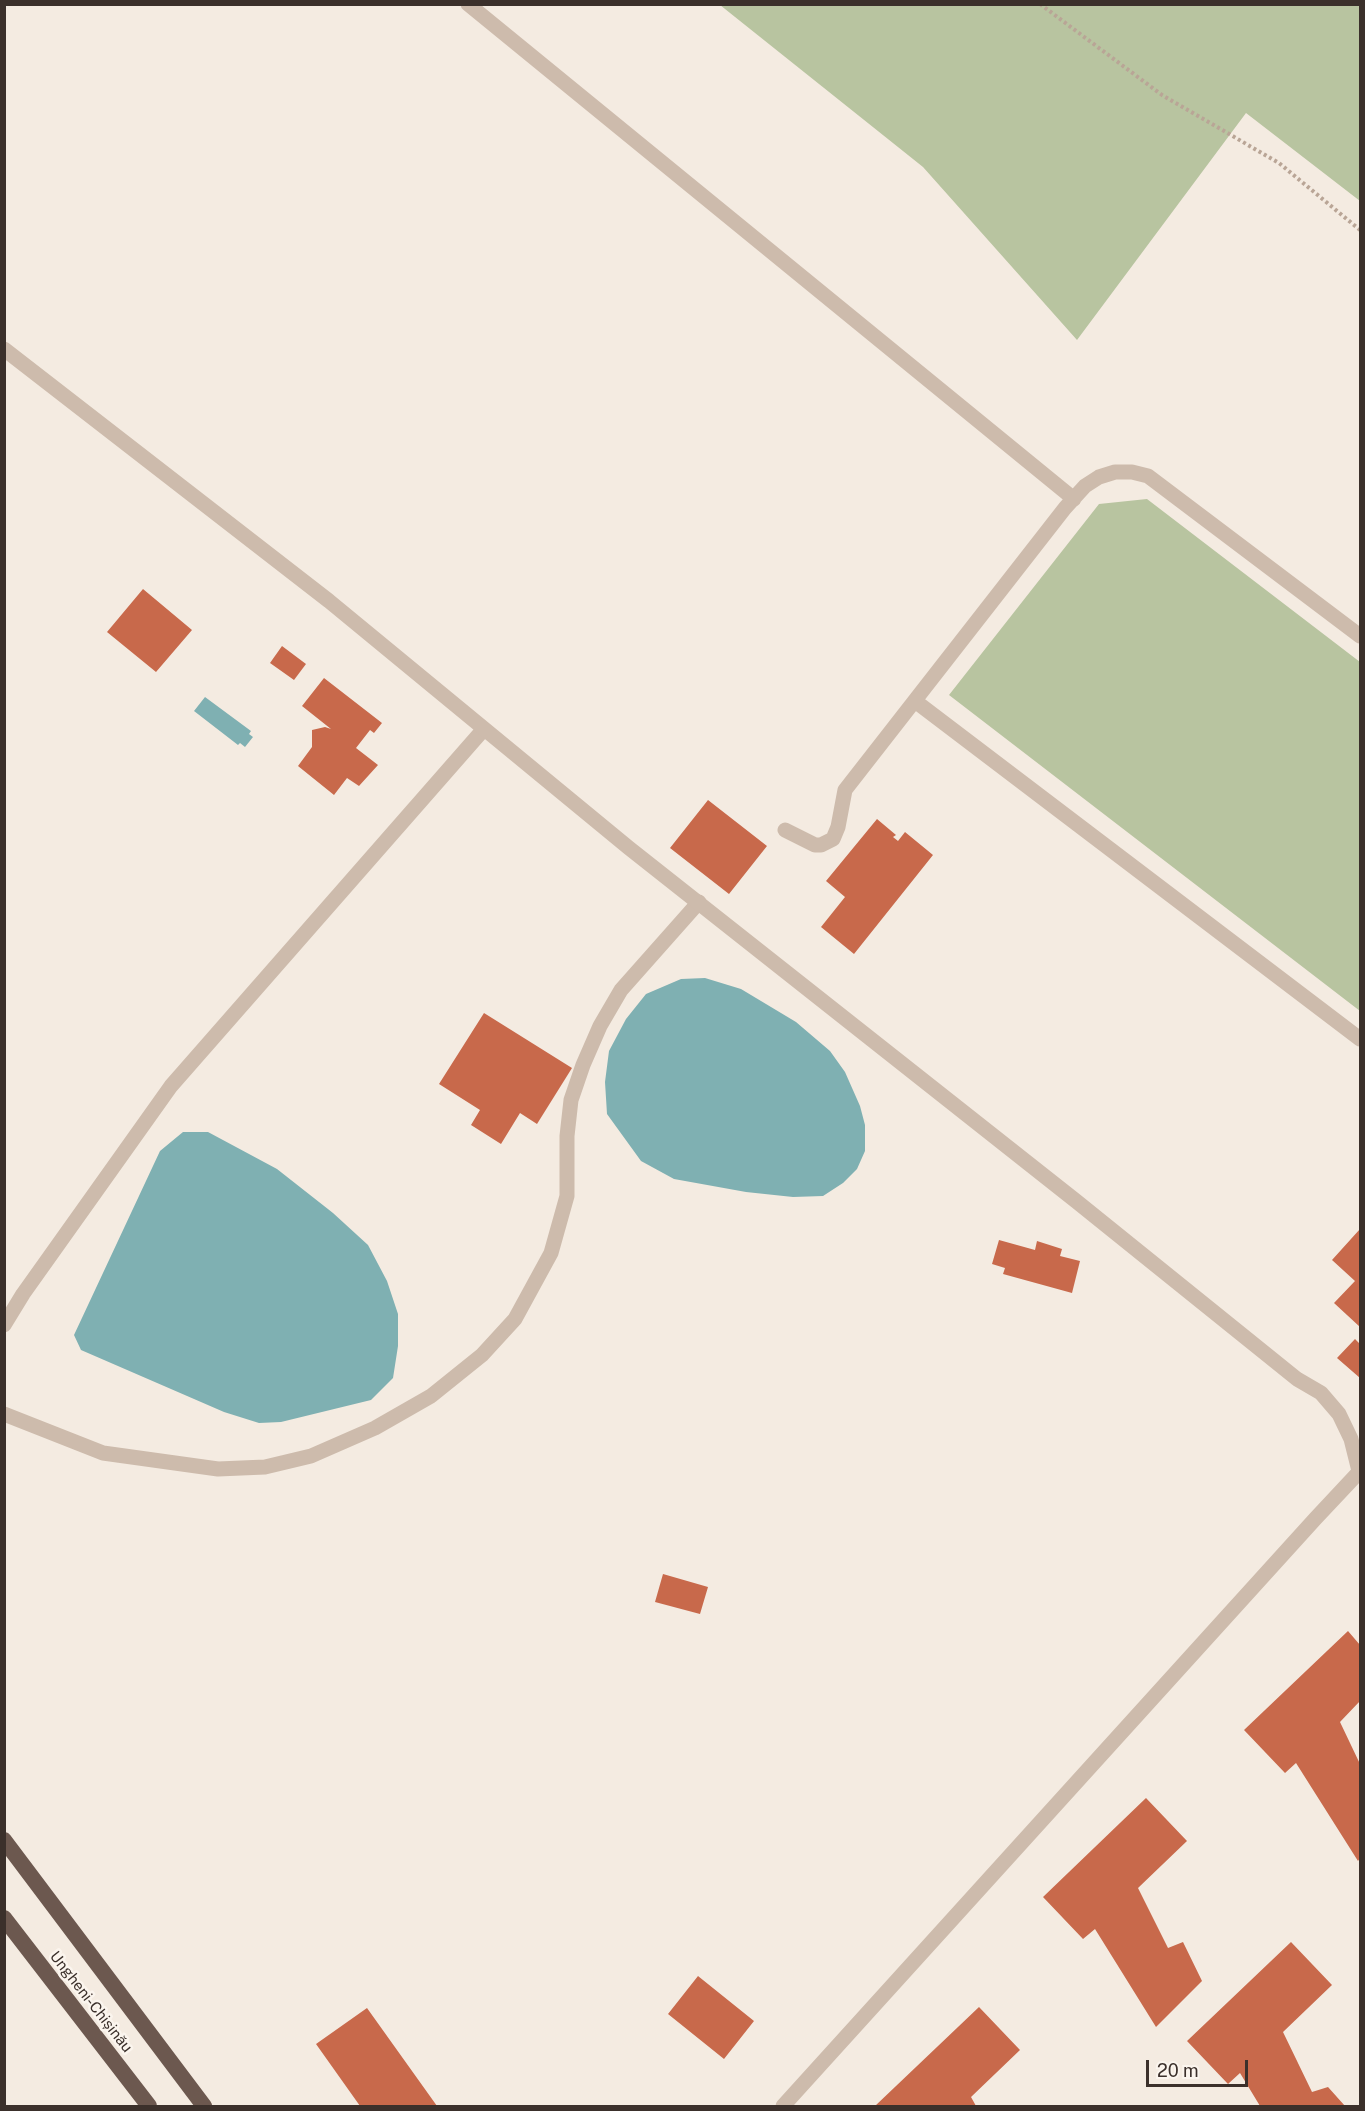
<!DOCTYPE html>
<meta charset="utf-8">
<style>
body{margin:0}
#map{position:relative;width:1365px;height:2111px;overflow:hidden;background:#f4ebe1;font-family:"Public Sans",sans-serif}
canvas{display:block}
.frame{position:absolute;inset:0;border:6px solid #3b302b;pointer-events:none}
.scale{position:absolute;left:1146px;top:2060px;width:102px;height:27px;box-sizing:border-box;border:3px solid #3b302b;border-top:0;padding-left:8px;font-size:18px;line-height:21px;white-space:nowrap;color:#3b302b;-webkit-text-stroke:4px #fbf5ee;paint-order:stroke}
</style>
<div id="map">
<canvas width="1365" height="2111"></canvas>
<div class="frame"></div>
<div class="scale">20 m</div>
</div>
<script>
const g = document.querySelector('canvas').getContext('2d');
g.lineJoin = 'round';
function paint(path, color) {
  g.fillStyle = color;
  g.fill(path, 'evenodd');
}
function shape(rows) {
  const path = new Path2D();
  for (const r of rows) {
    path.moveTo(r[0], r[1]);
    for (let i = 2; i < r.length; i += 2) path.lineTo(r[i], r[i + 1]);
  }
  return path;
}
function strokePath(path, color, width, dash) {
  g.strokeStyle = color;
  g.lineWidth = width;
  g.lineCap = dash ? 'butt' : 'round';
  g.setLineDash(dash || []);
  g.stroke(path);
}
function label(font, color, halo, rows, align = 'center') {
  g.font = font + ' "Public Sans",sans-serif';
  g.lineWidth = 5;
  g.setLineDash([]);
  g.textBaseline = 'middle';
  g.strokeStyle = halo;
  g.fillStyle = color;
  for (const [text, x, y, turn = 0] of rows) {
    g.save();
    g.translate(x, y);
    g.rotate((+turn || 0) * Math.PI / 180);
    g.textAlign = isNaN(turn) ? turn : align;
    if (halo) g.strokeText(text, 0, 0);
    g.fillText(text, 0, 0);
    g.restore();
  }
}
const green = shape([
 [720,5,1360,5,1360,201,1246,113,1077,340,923,167],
 [1147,499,1360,662,1360,1011,949,695,1099,504]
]);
const water = shape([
 [205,697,251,731,249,734,253,737,245,747,240,743,238,745,194,711],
 [705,978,741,989,796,1022,830,1051,845,1072,860,1106,865,1125,865,1151,857,1169,843,1183,823,1196,793,1197,746,1192,674,1179,641,1161,607,1114,605,1082,609,1051,626,1019,646,994,681,979],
 [183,1132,208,1132,277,1169,333,1213,368,1245,387,1281,398,1314,398,1346,393,1378,371,1400,281,1422,259,1423,224,1412,81,1350,74,1335,160,1151]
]);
const building = shape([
 [143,589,192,630,156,672,107,632],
 [282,646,306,664,294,680,270,663],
 [324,678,382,723,374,733,370,730,356,748,378,765,359,786,347,778,334,795,298,766,312,747,312,730,325,727,331,729,302,706],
 [708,800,767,846,729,894,670,848],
 [877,819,896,835,893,837,898,841,905,832,933,855,854,954,821,927,845,897,826,881],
 [484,1013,572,1068,537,1124,520,1113,501,1144,471,1125,480,1110,439,1084],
 [1360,1229,1360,1327,1334,1303,1355,1281,1332,1260],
 [999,1240,1035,1250,1037,1241,1062,1249,1060,1256,1080,1261,1072,1293,1003,1274,1005,1268,992,1264],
 [1355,1339,1360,1344,1360,1378,1337,1358],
 [663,1574,708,1587,700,1614,655,1602],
 [1348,1631,1360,1645,1360,1701,1340,1722,1360,1764,1360,1858,1358,1861,1296,1763,1285,1773,1244,1730],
 [1146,1798,1187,1841,1138,1888,1168,1948,1183,1942,1202,1981,1156,2027,1095,1929,1083,1939,1043,1897],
 [1291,1942,1332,1985,1283,2032,1312,2092,1328,2087,1345,2106,1260,2106,1240,2073,1228,2084,1187,2041],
 [698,1976,754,2021,724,2059,668,2014],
 [979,2007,1020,2050,971,2097,976,2106,875,2106],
 [367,2008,437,2106,360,2106,316,2044]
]);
const path = shape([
 [1040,4,1162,95,1279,163,1360,230]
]);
const service = shape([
 [4,1325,23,1294,171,1086,483,730],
 [4,1414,103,1453,218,1469,265,1467,311,1456,375,1428,431,1396,482,1355,515,1319,551,1253,567,1196,567,1136,571,1100,583,1065,600,1026,621,990,699,902]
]);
const minor = shape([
 [468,4,1074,499],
 [4,349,329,601,629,848,1076,1201,1297,1379,1321,1393,1339,1414,1351,1439,1359,1471],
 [915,701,1360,1039],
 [785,830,815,845,821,845,833,839,838,827,845,790,1065,508,1085,486,1099,477,1115,472,1132,472,1148,476,1360,636],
 [783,2106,1315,1519,1360,1471]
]);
const trunk = shape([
 [4,1840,204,2106],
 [4,1918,149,2106]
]);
const streetNames = [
 ["Ungheni-Chișinău",91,2002,52]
];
paint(green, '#b8c4a0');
paint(water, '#7fb0b2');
paint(building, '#c8694b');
strokePath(path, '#b9a596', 4, [3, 3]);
strokePath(service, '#cdbbac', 15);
strokePath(minor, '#cdbbac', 15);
strokePath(trunk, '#6c584f', 16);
label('15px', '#3b302b', '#fbf5ee', streetNames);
</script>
